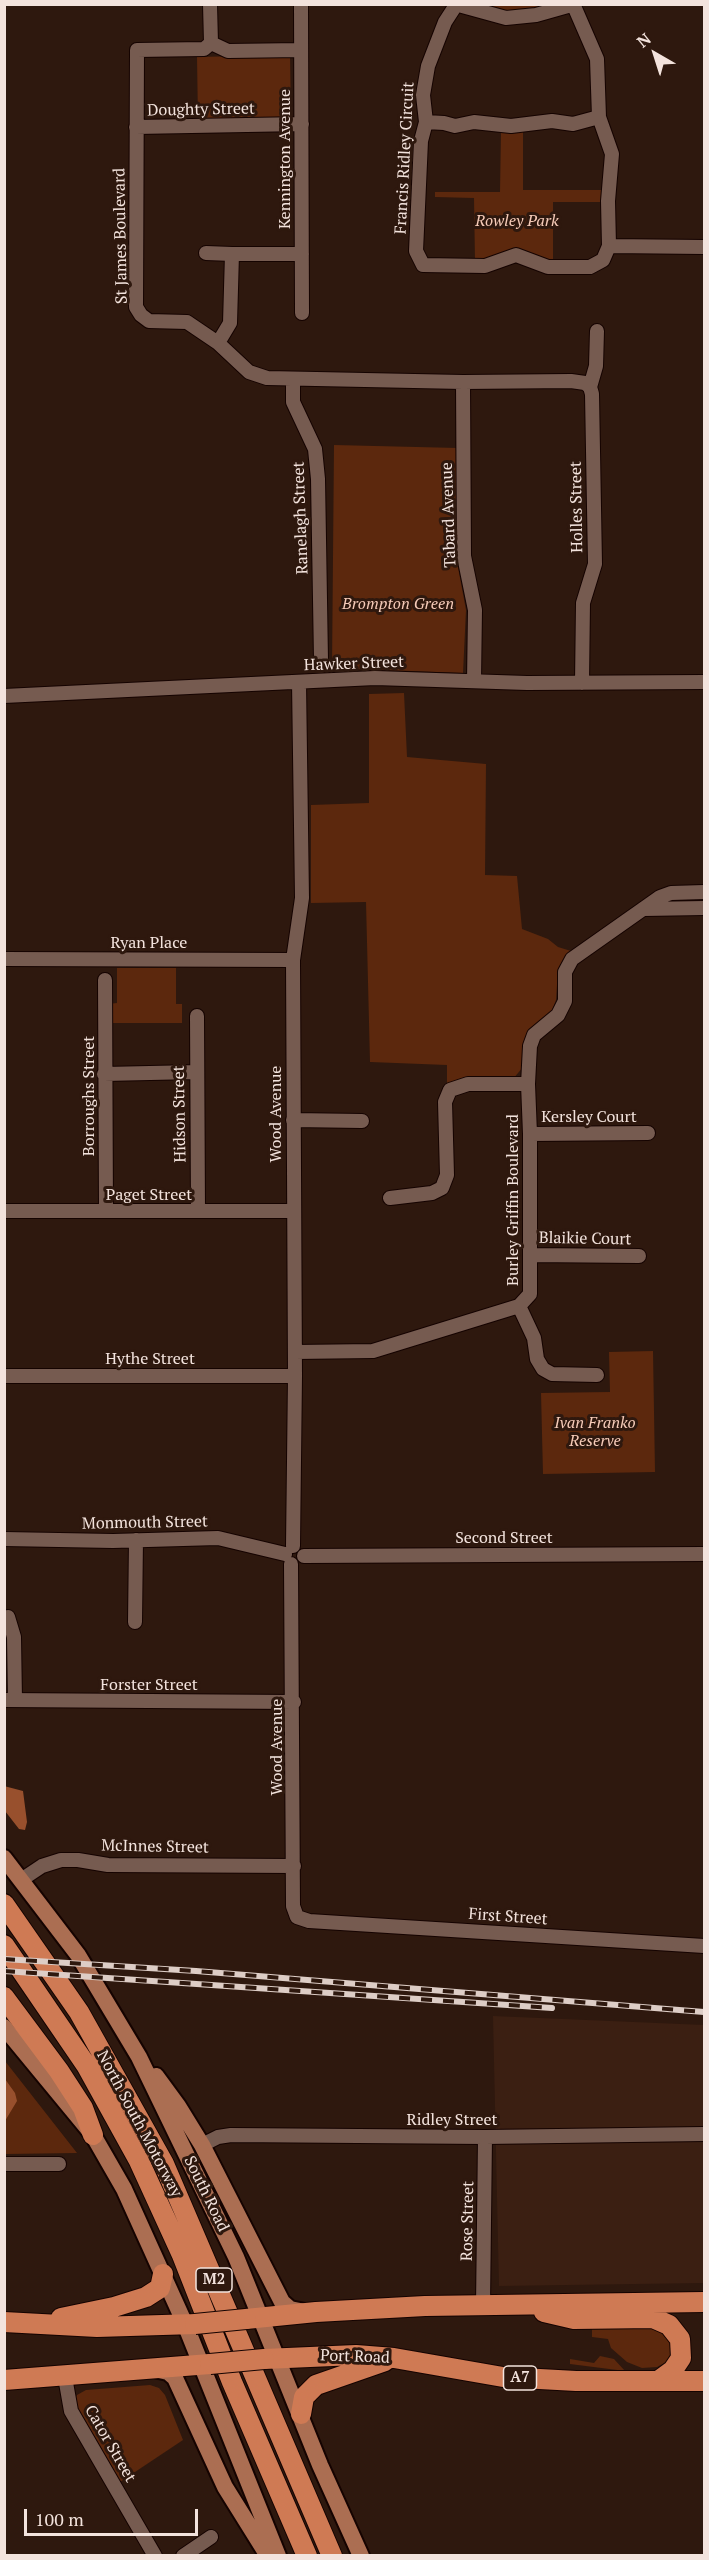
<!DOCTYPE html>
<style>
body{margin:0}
#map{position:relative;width:709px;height:2560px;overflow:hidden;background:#2e180e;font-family:"PT Serif",serif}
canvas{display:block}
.frame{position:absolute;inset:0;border:6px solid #f3e3dd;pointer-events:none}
.north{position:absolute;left:625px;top:24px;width:60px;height:60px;-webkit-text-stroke:4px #2e180e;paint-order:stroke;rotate:321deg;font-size:16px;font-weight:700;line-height:24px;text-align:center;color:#f3e3dd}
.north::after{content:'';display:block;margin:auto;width:21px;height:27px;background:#f3e3dd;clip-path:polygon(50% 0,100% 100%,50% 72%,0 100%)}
.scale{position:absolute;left:24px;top:2509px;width:174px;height:27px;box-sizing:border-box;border:3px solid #f3e3dd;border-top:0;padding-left:8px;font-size:18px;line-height:21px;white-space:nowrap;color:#f3e3dd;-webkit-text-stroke:4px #2e180e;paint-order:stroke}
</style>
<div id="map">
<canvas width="709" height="2560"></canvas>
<div class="frame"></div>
<div class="north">N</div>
<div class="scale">100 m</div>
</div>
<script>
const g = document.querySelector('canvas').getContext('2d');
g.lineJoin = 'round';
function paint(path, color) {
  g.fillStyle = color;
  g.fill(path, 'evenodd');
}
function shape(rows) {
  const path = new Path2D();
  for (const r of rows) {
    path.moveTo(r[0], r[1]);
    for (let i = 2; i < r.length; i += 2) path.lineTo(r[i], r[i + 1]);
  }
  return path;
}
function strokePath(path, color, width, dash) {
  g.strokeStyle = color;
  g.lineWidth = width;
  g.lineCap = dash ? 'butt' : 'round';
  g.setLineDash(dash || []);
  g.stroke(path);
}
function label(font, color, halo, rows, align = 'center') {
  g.font = font + ' "PT Serif",serif';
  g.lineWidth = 6;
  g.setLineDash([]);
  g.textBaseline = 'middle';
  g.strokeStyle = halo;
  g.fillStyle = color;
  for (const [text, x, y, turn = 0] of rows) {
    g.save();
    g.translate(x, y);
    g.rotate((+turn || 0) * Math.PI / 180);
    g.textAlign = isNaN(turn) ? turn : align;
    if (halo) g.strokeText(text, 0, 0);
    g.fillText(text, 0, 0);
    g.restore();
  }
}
const built = shape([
 [493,2016,704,2025,704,2283,499,2286]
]);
const green = shape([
 [473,5,559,5,540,10,503,13],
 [290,55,291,119,198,121,197,57],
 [501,131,523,131,523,190,604,190,604,202,553,202,553,262,516,254,475,262,474,198,435,197,435,192,500,192],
 [334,445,458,448,457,562,466,610,463,673,332,668],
 [404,693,407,757,486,764,485,875,517,876,522,929,548,939,558,947,571,951,558,969,556,1000,550,1015,528,1032,524,1048,523,1067,513,1079,455,1081,447,1086,447,1065,370,1062,366,902,311,903,311,805,369,803,369,694],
 [117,968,176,968,176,1004,182,1004,182,1023,108,1023,108,1004,117,1003],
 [653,1351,655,1472,543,1474,541,1393,610,1392,609,1352],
 [5,2061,77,2153,5,2154],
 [643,2324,670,2336,673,2354,668,2361,657,2367,642,2368,627,2362,611,2348,608,2339,592,2337,592,2326],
 [600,2356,614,2359,625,2371,570,2364,570,2359,594,2363],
 [150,2385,159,2388,165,2395,183,2440,120,2482,73,2401,77,2395,86,2390]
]);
const water = shape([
 [4,1786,23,1791,27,1822,25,1830,19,1829,5,1811],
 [5,2079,15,2093,17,2101,5,2121]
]);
const minor = shape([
 [210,4,211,43,204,49,137,50,136,307,141,315,149,321,187,322,218,343,249,372,267,378,463,382,571,381,585,383,590,387],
 [301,4,302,313],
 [455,4,506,18,536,15,575,4],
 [456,5,445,22,428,66,423,95,426,122,421,141,416,251,423,265,485,266,516,255,548,267,590,267,603,260,609,246,608,201,612,154,599,117,597,59,574,6],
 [211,43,228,51,300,50],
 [426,122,444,123,455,126,474,122,511,126,552,121,573,124,599,117],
 [136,127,302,124],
 [609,246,704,247],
 [206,253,232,254],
 [218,343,230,323,232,254,302,254],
 [293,379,293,402,315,449,318,479,321,660],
 [463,382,464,556,475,610,474,681],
 [582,683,583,603,595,564,592,394,590,387,596,366,597,331],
 [4,696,375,678,527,683,704,682],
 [644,909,704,908],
 [4,959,293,960],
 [105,980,106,1211],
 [197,1016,198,1211],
 [104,1074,196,1072],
 [293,1120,362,1121],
 [530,1134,648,1133],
 [390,1198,432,1193,442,1188,447,1175,445,1102,450,1090,468,1084,528,1084],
 [4,1211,293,1211],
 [530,1255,639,1256],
 [519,1306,534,1338,537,1359,543,1369,552,1374,597,1375],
 [295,1352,373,1351,519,1306,530,1294,530,1134,528,1084,530,1046,534,1035,558,1015,565,1001,565,972,572,959,660,897,671,893,704,892],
 [4,1376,295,1376],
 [4,1539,113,1541,218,1538,285,1554],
 [293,1546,295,1376,293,960,302,898,299,682],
 [304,1556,704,1554],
 [291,1564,293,1906,297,1917,309,1921,704,1946],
 [8,1617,14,1637,15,1700],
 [135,1622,136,1540],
 [4,1700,294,1702],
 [21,1880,42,1866,61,1860,78,1860,108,1865,294,1866],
 [202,2145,218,2137,231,2135,485,2137,704,2134],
 [4,2164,59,2164],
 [483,2306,485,2137],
 [65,2377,71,2411,155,2556],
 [183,2556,211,2537]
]);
const major = shape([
 [4,1858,78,1955,139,2057,236,2257,320,2465,361,2556],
 [4,2027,93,2135,124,2189,185,2324,278,2556],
 [156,2076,178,2106,202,2145,282,2302,290,2309,305,2312],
 [154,2369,168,2372,175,2378,225,2487,268,2556]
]);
const highway = shape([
 [4,1904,79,2012,164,2164,332,2556],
 [4,1945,86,2065,139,2161,182,2255,232,2382,307,2556],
 [4,1997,59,2071,83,2108,93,2135],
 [544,2312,574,2319,653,2318,669,2325,680,2339,681,2358,673,2370,658,2381],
 [61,2318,114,2307,146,2297,160,2288,163,2274],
 [246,2319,316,2312,425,2306,704,2302],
 [4,2322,97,2327,195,2324],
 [264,2359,356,2355,394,2358,503,2377,576,2381,704,2381],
 [4,2380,210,2364],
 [301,2414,304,2397,316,2385,385,2361]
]);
const rail = shape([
 [4,1959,196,1971,704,2012],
 [4,1971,552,2008]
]);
const highwayBridge = shape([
 [195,2324,246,2319],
 [210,2364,264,2359]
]);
const shields = [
 [214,2280,36],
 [520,2378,33]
];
const shieldNames = [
 ["M2",214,2280],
 ["A7",520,2378]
];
const streetNames = [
 ["Doughty Street",201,110,-1],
 ["Francis Ridley Circuit",405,158,-87],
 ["Kennington Avenue",285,159,-90],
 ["St James Boulevard",121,236,-91],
 ["Holles Street",577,507,-91],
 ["Tabard Avenue",449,515,-92],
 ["Ranelagh Street",301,518,-92],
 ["Hawker Street",354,664,-2],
 ["Ryan Place",149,943],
 ["Borroughs Street",89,1096,-90],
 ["Hidson Street",180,1114,-91],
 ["Wood Avenue",276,1114,-90],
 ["Kersley Court",589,1117],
 ["Paget Street",149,1195],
 ["Burley Griffin Boulevard",513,1200,-90],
 ["Blaikie Court",585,1239,1],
 ["Hythe Street",150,1359],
 ["Monmouth Street",145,1523,-1],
 ["Second Street",504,1538],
 ["Forster Street",149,1685],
 ["Wood Avenue",277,1747,-90],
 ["McInnes Street",155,1847,1],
 ["First Street",508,1917,4],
 ["Ridley Street",452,2120],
 ["North South Motorway",139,2124,62],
 ["South Road",206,2194,64],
 ["Rose Street",468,2221,-89],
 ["Port Road",355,2357,2],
 ["Cator Street",110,2444,60]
];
const parkNames = [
 ["Rowley Park",517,221],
 ["Brompton Green",398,604],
 ["Ivan Franko",595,1423],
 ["Reserve",595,1441]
];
paint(built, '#3b1f12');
paint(green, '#5c280d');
paint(water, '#98502d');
strokePath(minor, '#150300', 16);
strokePath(major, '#150300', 20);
strokePath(highway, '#150300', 22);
strokePath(minor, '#765b50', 14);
strokePath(major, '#ab6e52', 16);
strokePath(highway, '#cf7a54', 20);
strokePath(rail, '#ddcdc6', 6);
strokePath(rail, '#2e180e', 4, [11]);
strokePath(highwayBridge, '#150300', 22, []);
strokePath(highwayBridge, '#cf7a54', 20);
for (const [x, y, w] of shields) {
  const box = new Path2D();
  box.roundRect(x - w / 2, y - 12, w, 24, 4.5);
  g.fillStyle = '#2e180e';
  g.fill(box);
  strokePath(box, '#f3e3dd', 1.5);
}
label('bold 15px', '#f3e3dd', null, shieldNames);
label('16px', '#f3e3dd', '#2e180e', streetNames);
label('italic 16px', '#f6cbb8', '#2e180e', parkNames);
</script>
